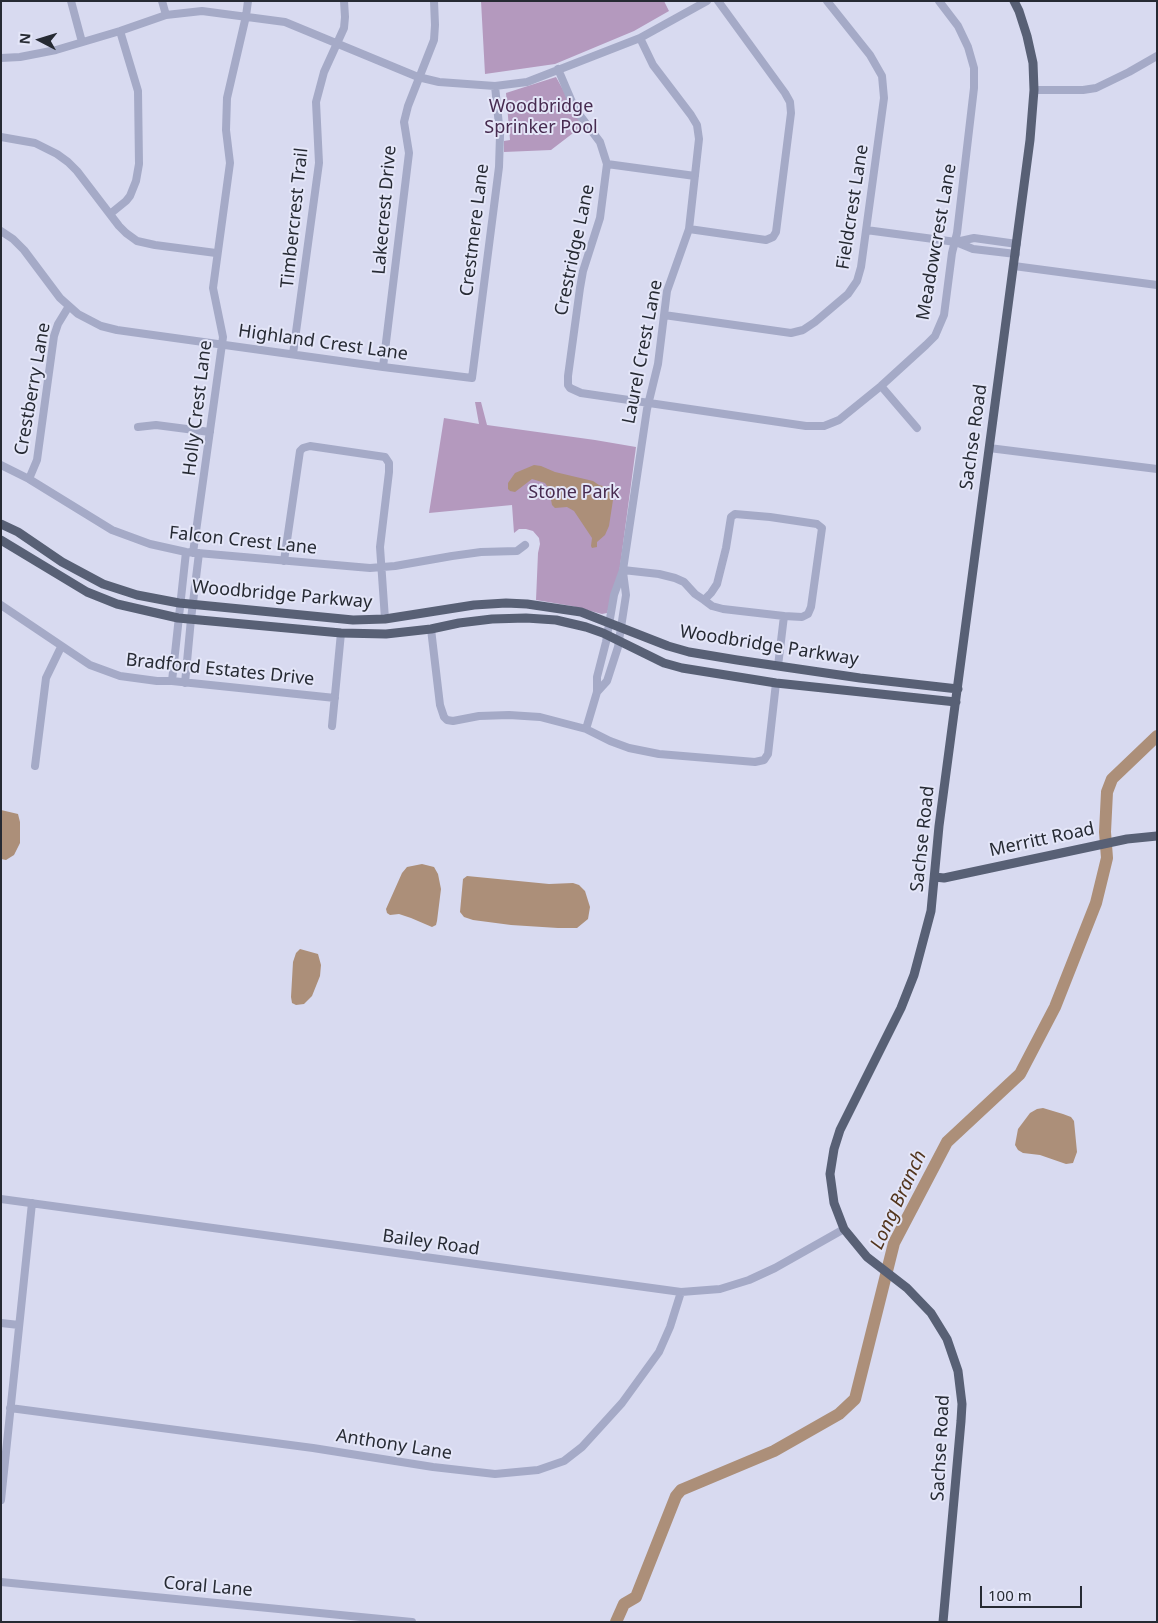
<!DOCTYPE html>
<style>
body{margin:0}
#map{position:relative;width:1158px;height:1623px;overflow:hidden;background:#d8daf0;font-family:"Noto Sans",sans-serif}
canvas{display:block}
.frame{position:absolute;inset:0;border:2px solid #262a33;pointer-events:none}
.north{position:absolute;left:15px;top:15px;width:50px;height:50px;-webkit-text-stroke:4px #e4e6f8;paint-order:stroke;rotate:275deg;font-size:14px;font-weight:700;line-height:20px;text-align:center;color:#262a33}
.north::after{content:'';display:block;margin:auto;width:18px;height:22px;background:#262a33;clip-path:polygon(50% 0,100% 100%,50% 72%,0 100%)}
.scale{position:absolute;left:980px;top:1586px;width:102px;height:22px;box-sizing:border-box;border:2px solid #262a33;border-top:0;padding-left:6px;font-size:15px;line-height:18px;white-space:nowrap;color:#262a33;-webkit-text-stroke:4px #e4e6f8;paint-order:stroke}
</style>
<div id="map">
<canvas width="1158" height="1623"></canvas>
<div class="frame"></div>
<div class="north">N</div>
<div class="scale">100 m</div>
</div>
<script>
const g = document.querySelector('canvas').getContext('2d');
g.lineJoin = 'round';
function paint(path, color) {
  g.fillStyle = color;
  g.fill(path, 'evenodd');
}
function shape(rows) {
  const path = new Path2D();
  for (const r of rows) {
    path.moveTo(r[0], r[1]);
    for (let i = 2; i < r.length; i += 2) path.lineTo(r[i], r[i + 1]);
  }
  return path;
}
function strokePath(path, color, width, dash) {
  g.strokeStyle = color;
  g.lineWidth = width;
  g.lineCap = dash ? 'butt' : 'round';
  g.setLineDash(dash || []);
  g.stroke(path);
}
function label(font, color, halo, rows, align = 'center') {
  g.font = font + ' "Noto Sans",sans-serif';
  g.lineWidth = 4;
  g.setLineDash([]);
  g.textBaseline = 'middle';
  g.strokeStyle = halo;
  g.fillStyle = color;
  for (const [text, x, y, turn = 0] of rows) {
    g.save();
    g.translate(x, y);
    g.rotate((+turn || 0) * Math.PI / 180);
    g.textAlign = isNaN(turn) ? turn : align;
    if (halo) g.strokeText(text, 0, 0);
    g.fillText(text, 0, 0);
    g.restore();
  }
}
const green = shape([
 [481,1,664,1,669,11,634,31,555,64,485,74],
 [556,77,577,115,581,127,551,150,504,152,504,141,510,140,506,93],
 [475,402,481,402,487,425,595,440,636,447,619,574,607,613,602,614,572,606,536,600,538,553,540,544,539,538,533,531,526,529,519,529,514,533,512,505,429,513,444,418,479,424]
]);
const water = shape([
 [534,465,541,466,555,472,593,481,599,485,607,487,611,490,613,500,609,526,605,535,597,542,597,547,592,548,591,546,592,538,574,511,567,507,555,508,552,505,549,489,545,483,532,479,515,492,510,491,508,489,508,483,515,473],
 [1,810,18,814,20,822,20,843,14,855,6,860,1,859],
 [422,864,434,867,438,874,441,889,437,921,436,925,432,927,411,918,399,914,390,915,387,913,386,909,402,873,407,867],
 [467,876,549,884,573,883,579,885,585,891,590,907,588,919,577,928,558,928,511,925,473,920,464,917,460,912,463,879],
 [300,949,318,954,321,965,320,976,312,996,304,1004,296,1005,292,1003,291,997,293,962,296,953],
 [1043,1108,1063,1114,1071,1117,1074,1121,1077,1152,1073,1163,1066,1164,1040,1155,1023,1153,1018,1150,1015,1145,1018,1129,1030,1113,1037,1109]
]);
const river = shape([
 [616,1622,624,1604,636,1597,676,1496,681,1490,774,1451,839,1414,855,1399,894,1243,947,1142,1020,1074,1055,1007,1096,903,1107,858,1105,832,1107,792,1112,779,1157,736]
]);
const minor = shape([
 [71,1,82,42],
 [162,1,166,15],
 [1,58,20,57,56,50,120,31,166,15,202,11,285,22,418,77,439,82,495,86,527,82,640,38,707,1],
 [558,69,575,109,600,142,607,164,600,218,583,271,580,288,568,376,568,385,570,388,581,393,806,426,824,426,839,420,881,386,926,345,935,336,944,315,952,253,957,233,974,88,974,68,968,47,958,26,939,1],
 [1034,90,1083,90,1096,88,1129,72,1157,56],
 [1,137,35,143,57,154,68,162,77,171,119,226,126,233,137,241,155,245,216,253],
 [607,164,695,176],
 [110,214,126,201,130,196,136,181,139,164,138,91,120,31],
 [689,229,766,240,773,237,776,232,791,113,790,102,785,93,718,1],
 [866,230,956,242,973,249,1016,254],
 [1,231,13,239,24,250,60,298,78,314,101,326,117,330,383,367,472,378,499,167,500,135,495,86],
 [956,242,974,238,1017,244],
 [1014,266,1157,285],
 [664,315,791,333,803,330,815,322,848,294,857,281,861,267,884,98,882,76,870,55,827,1],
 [293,354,319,163,316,102,324,72,344,28,345,17,344,1],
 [383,367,409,153,404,122,408,106,434,40,435,25,434,1],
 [881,386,917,428],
 [138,427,156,425,210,432],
 [989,448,1157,469],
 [1,465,29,479,112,530,150,544,186,552,370,568,395,566,452,556,481,552,517,551,525,545],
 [29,479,37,460,54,336,58,324,69,306],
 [193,553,223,337,213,288,230,163,226,130,227,98,246,16,248,1],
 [284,561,300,451,303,448,310,446,385,457,389,463,389,472,380,547,385,619],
 [623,570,659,574,675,578,684,582,695,594,704,600,712,606,723,609,784,616,802,617,808,614,811,607,822,528,817,524,770,517,735,514,731,517,726,548,717,584,711,593,704,600],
 [1,605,90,665,120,676,157,681,172,681,335,698],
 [431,629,440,705,444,717,447,720,453,721,479,716,509,715,540,717,586,729,610,741,629,748,659,754,755,762,764,760,768,754,776,683],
 [778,666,784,616],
 [172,681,186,552],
 [185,683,191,619,199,553],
 [597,692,607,681,618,647,626,595,623,572],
 [332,726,341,633],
 [586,729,597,692,597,677,606,642,614,595,623,570,647,409,658,364,667,291,689,229,699,139,697,125,691,115,653,65,640,38],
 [35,766,46,678,61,647],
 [1,1199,681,1292,720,1289,749,1280,775,1268,844,1229],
 [1,1323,19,1325],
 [10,1408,313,1448,433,1467,495,1474,538,1470,564,1461,582,1447,622,1403,659,1352,670,1327,681,1292],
 [1,1500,32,1203],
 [1,1582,412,1622]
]);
const major = shape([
 [1,524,18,532,62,562,103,584,137,595,179,603,353,620,385,619,474,605,506,603,527,604,581,612,668,646,689,652,737,660,860,678,958,689],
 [1,540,87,592,117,604,178,618,341,633,386,634,431,629,459,623,492,619,526,618,556,620,586,627,603,633,664,663,682,668,776,683,956,702],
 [935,877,944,878,1127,839,1157,836],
 [943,1622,961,1421,962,1404,958,1371,947,1339,931,1313,907,1288,867,1257,844,1229,834,1203,830,1174,834,1149,840,1130,901,1008,914,975,931,911,939,826,1030,140,1034,90,1033,63,1027,36,1019,11,1014,1]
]);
const parkNames = [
 ["Woodbridge",541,107],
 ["Sprinker Pool",541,128],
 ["Stone Park",574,493]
];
const streetNames = [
 ["Fieldcrest Lane",853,207,-81],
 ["Lakecrest Drive",385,210,-85],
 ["Timbercrest Trail",295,218,-84],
 ["Crestmere Lane",475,230,-83],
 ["Meadowcrest Lane",937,242,-80],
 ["Crestridge Lane",575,250,-78],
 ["Highland Crest Lane",323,343,8],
 ["Laurel Crest Lane",643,352,-79],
 ["Crestberry Lane",33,389,-80],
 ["Holly Crest Lane",198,408,-83],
 ["Sachse Road",974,437,-82],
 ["Falcon Crest Lane",243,541,6],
 ["Woodbridge Parkway",282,595,5],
 ["Woodbridge Parkway",769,646,9],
 ["Bradford Estates Drive",220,670,6],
 ["Sachse Road",923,839,-84],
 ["Merritt Road",1042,840,-12],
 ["Bailey Road",431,1243,8],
 ["Anthony Lane",394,1445,9],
 ["Sachse Road",941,1448,-87],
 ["Coral Lane",208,1587,5]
];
const waterNames = [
 ["Long Branch",899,1200,-65]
];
paint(green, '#b499be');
paint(water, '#ac8f79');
strokePath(river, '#ac8f79', 12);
strokePath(minor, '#a5aac7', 8);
strokePath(major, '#586075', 9);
label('18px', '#472b50', '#e4e6f8', parkNames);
label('18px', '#262a33', '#e4e6f8', streetNames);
label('italic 19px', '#53361e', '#e4e6f8', waterNames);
</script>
